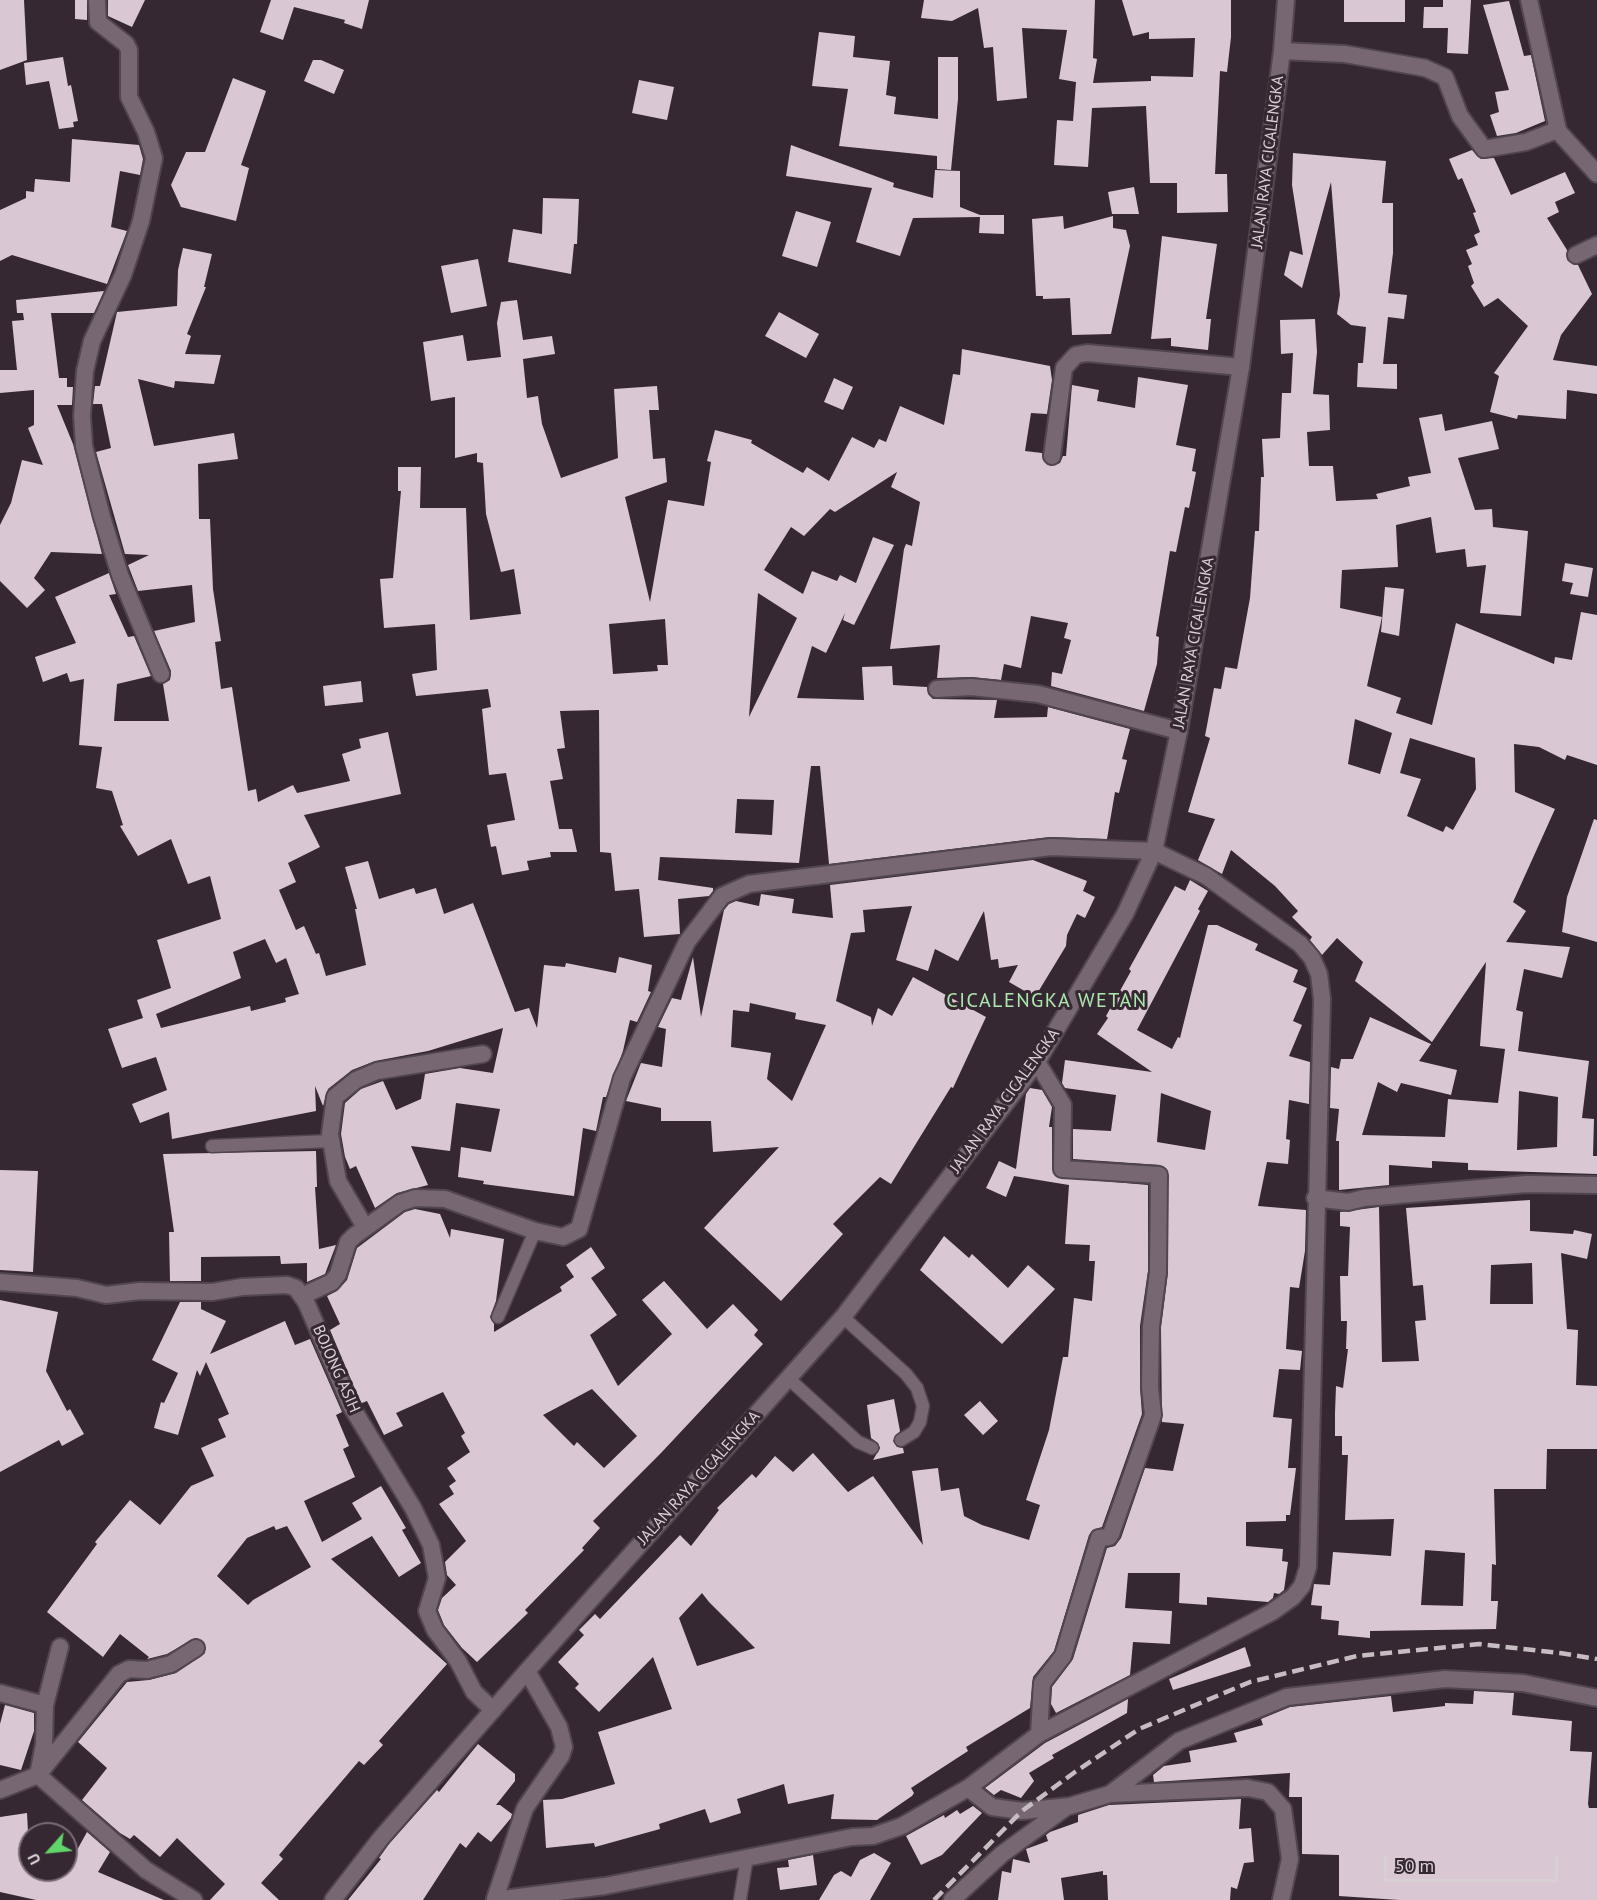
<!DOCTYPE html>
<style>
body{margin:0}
#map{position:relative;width:1597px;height:1900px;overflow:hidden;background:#352832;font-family:"PT Sans",sans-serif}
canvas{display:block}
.north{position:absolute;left:18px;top:1822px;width:60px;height:60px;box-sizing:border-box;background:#352832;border:2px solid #776b74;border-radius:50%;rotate:243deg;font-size:16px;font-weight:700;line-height:24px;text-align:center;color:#d9d0d6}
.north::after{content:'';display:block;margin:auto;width:21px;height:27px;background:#61d56a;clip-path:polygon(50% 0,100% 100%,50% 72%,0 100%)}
.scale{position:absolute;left:1384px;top:1855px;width:174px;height:27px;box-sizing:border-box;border:3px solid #d9d0d6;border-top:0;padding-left:8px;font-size:18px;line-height:21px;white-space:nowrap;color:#d9d0d6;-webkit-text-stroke:4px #352832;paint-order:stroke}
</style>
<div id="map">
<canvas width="1597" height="1900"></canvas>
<div class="north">U</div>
<div class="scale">50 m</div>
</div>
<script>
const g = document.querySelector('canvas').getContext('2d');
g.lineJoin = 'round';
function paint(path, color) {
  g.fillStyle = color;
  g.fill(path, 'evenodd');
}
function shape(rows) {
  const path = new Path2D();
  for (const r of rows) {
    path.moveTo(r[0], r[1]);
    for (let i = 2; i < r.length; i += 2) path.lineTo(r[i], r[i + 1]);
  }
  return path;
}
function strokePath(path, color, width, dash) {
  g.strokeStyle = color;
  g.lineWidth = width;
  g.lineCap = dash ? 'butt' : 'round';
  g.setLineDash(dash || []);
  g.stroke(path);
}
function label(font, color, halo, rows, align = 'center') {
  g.font = font + ' "PT Sans",sans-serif';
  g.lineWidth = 6;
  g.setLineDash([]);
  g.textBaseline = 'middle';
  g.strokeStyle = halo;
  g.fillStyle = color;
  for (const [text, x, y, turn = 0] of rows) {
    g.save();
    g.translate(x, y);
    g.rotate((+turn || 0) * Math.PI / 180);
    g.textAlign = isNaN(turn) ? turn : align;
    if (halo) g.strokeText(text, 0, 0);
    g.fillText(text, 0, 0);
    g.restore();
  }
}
const building = shape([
 [0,0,24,0,27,60,0,70],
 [75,0,87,0,87,20,75,19],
 [108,0,145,0,132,27,108,16],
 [271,0,369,0,362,29,344,23,345,20,294,7,283,40,260,32],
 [924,0,1095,0,1093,58,1097,59,1093,83,1151,81,1151,76,1193,77,1195,38,1149,39,1149,32,1133,36,1122,0,1231,0,1231,37,1227,72,1220,71,1215,174,1227,174,1228,212,1177,213,1177,183,1150,183,1146,106,1092,108,1088,167,1054,165,1057,120,1073,121,1076,82,1059,79,1067,30,1022,28,1027,98,997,101,993,47,984,48,978,8,952,21,921,18],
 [1344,0,1405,0,1405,22,1344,22],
 [1443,0,1471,0,1468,54,1447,53,1448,28,1423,28,1424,7,1443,7],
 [1509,1,1524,56,1531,55,1545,121,1516,133,1497,136,1490,115,1499,112,1495,92,1509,90,1483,5],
 [819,32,855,36,853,57,890,61,886,95,896,97,894,114,938,119,938,57,958,57,958,99,951,170,937,169,937,156,839,146,848,89,812,86],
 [63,57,68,86,71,85,78,121,73,122,74,127,59,129,49,81,26,85,24,63],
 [313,60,321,60,344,70,334,94,304,81],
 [233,78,266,91,241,165,249,168,236,221,181,207,171,185,186,152,205,152],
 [639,80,674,87,667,120,632,113],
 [72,139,139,145,143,159,140,175,120,171,111,227,127,231,107,284,12,255,0,261,0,210,26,198,26,191,34,192,35,179,70,182],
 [791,145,894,183,893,187,933,198,935,170,960,171,960,207,980,215,1004,215,1004,234,979,233,980,217,913,218,900,256,856,242,872,188,786,176],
 [1472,150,1481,159,1494,158,1511,195,1565,172,1575,193,1555,202,1559,212,1547,218,1567,250,1567,260,1578,265,1592,294,1561,335,1553,360,1597,366,1597,394,1567,390,1566,419,1518,415,1517,419,1490,412,1499,376,1494,373,1528,326,1498,298,1484,307,1471,286,1474,283,1468,266,1472,264,1466,250,1478,245,1474,235,1480,232,1473,213,1476,212,1462,178,1458,180,1449,159],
 [1293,153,1386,161,1382,203,1393,203,1393,253,1388,293,1407,295,1404,319,1388,317,1383,364,1397,364,1397,389,1357,387,1358,363,1363,363,1366,327,1351,325,1337,314,1340,295,1331,182,1302,288,1284,275,1290,251,1303,255,1292,185],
 [1134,187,1139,214,1112,214,1108,192],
 [543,198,579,199,577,244,574,244,571,274,508,262,513,229,542,234],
 [796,211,831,222,817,267,782,256],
 [1063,216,1064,229,1113,216,1113,228,1126,230,1130,246,1111,334,1072,335,1070,298,1043,299,1043,296,1036,296,1032,219],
 [1162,236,1217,244,1206,319,1211,319,1208,350,1171,346,1171,338,1151,339],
 [183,248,212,254,204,287,206,287,187,334,191,336,185,354,221,355,214,384,175,381,174,388,138,379,154,446,234,433,238,459,198,464,199,519,210,519,213,589,221,641,215,642,221,689,232,687,248,791,256,789,258,802,293,785,297,793,350,781,342,754,361,748,359,739,388,732,401,794,304,815,320,847,288,863,296,882,279,890,296,930,304,926,316,954,319,953,326,976,366,965,355,909,357,909,345,867,368,861,379,899,414,888,416,894,436,888,444,914,473,903,515,1012,529,1008,537,1028,544,965,565,967,566,963,616,973,619,957,652,965,648,991,651,992,637,1022,630,1020,623,1051,606,1097,603,1097,596,1131,583,1128,574,1196,483,1184,484,1181,458,1177,461,1147,491,1152,500,1109,456,1103,450,1151,411,1146,428,1185,397,1193,375,1208,356,1166,350,1169,345,1157,341,1134,345,1103,361,1089,383,1081,396,1110,421,1099,425,1074,460,1068,493,1073,503,1028,428,1051,375,1061,352,1070,328,1089,323,1106,315,1086,316,1111,172,1139,169,1112,140,1123,132,1104,167,1090,156,1057,122,1068,108,1029,143,1018,137,1000,171,988,157,940,221,919,210,876,188,884,171,839,138,856,120,826,123,825,112,791,96,788,102,747,79,745,84,679,70,682,67,673,43,682,35,657,76,643,55,597,109,573,116,594,109,595,128,637,134,636,151,676,117,684,114,721,169,721,163,684,170,680,171,671,154,631,195,622,192,585,138,591,128,565,149,555,125,554,96,452,111,448,102,404,93,404,95,386,100,386,117,312,177,306,178,270],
 [265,939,276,963,286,958,299,994,285,998,286,1002,251,1011,250,1006,161,1028,156,1014,241,978,233,952],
 [478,259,487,306,451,313,441,266],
 [104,291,94,313,51,313,59,378,67,378,67,387,73,387,72,405,57,405,73,444,102,554,51,552,34,578,45,590,27,608,0,581,0,525,11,503,22,460,43,465,28,428,34,425,34,390,0,393,0,370,17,370,12,321,24,320,23,313,17,313,16,300],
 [517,300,523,340,552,336,555,354,523,359,527,398,538,396,542,424,561,478,618,458,614,389,657,386,659,410,649,410,653,459,665,458,667,482,625,497,650,602,668,500,704,506,711,462,707,461,715,430,752,440,751,443,803,473,807,467,829,481,852,437,874,448,879,439,886,442,900,406,944,425,953,374,960,375,962,349,1050,366,1052,380,1047,414,1031,413,1025,451,1042,453,1043,460,1051,466,1060,463,1063,456,1066,456,1072,385,1099,390,1097,401,1135,408,1138,377,1188,385,1176,445,1196,449,1192,471,1196,472,1189,508,1185,507,1176,552,1170,551,1156,636,1159,637,1157,664,1144,711,1051,686,1052,672,1062,674,1071,640,1064,638,1068,623,1031,616,1021,668,1004,664,1001,680,971,677,937,678,940,645,890,649,904,549,906,544,912,546,920,502,891,487,897,472,835,512,830,509,804,536,791,527,764,570,803,594,812,571,837,581,840,575,856,583,873,537,894,545,854,625,843,620,845,613,826,653,812,646,797,698,864,700,862,667,892,666,893,685,927,687,928,694,933,699,997,700,994,718,1047,717,1048,707,1130,729,1122,759,1127,760,1119,793,1115,792,1107,839,1050,837,829,864,820,766,811,766,799,863,660,857,658,880,713,888,713,891,709,896,678,899,680,934,644,937,639,889,615,891,611,853,600,852,599,710,560,711,565,748,557,749,563,779,550,781,559,829,572,829,577,852,550,852,551,857,527,861,529,870,502,875,496,846,491,847,487,825,515,820,506,773,489,775,482,709,491,707,488,689,416,696,412,674,437,670,435,624,384,628,380,579,393,578,401,491,398,491,398,467,421,467,420,508,466,508,470,620,521,614,514,569,501,572,486,514,483,463,477,462,477,453,455,458,455,397,431,401,423,342,463,335,467,361,501,357,497,323,501,302],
 [758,593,797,618,749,717],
 [665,619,668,665,657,665,658,671,613,674,609,624],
 [737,799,774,800,772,835,735,833],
 [779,312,819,334,806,358,765,336],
 [1315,319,1317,352,1313,394,1329,395,1330,430,1307,432,1309,466,1333,466,1336,501,1378,499,1376,494,1410,486,1408,477,1431,473,1419,418,1442,414,1445,431,1492,421,1499,449,1458,458,1475,510,1492,509,1493,527,1528,531,1521,616,1480,613,1486,565,1467,567,1465,549,1436,553,1431,517,1396,525,1398,567,1342,570,1340,608,1382,617,1367,686,1401,698,1396,713,1432,725,1456,623,1554,664,1555,657,1572,660,1581,612,1597,615,1597,765,1567,755,1565,760,1539,747,1514,744,1515,792,1555,809,1513,902,1526,911,1506,942,1570,947,1562,978,1524,969,1516,1010,1523,1012,1518,1051,1589,1061,1582,1118,1594,1119,1593,1156,1597,1156,1597,1174,1468,1170,1468,1163,1432,1161,1432,1168,1389,1165,1389,1185,1339,1190,1339,1141,1336,1141,1339,1109,1330,1108,1331,1067,1339,1069,1341,1059,1353,1059,1370,1017,1431,1044,1419,1061,1457,1070,1451,1095,1401,1083,1397,1092,1378,1082,1362,1135,1445,1137,1448,1099,1498,1103,1505,1049,1480,1046,1486,962,1432,1042,1355,981,1363,962,1337,938,1322,955,1310,940,1312,937,1292,917,1298,911,1275,886,1231,850,1222,874,1198,860,1215,819,1188,812,1210,738,1205,736,1214,688,1221,689,1225,667,1237,669,1250,598,1255,531,1259,531,1261,477,1264,477,1262,439,1280,438,1282,393,1291,393,1293,353,1281,354,1280,320],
 [1355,719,1392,733,1380,774,1348,764],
 [1410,738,1475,758,1476,789,1453,830,1446,826,1443,832,1407,816,1421,779,1400,773],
 [1519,1091,1558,1097,1557,1147,1517,1150],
 [834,378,853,387,843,410,824,402],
 [1565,563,1593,568,1588,597,1570,594,1573,583,1562,581],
 [1385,587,1404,589,1399,636,1381,632],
 [361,681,363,702,325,706,323,686],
 [1594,819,1597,820,1597,942,1562,932,1567,897],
 [1033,860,1087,881,1083,891,1095,897,1085,918,1077,914,1067,935,1066,946,1035,997,1009,982,1018,965,999,968,998,959,991,960,984,911,958,961,935,949,928,971,896,960,912,906,863,910,865,932,851,933,836,1001,871,1017,872,1026,878,1008,892,1016,913,977,986,1017,953,1088,951,1087,891,1184,880,1177,833,1224,843,1234,781,1301,704,1228,779,1147,713,1152,711,1121,661,1121,661,1108,626,1101,641,1063,662,1067,666,1029,658,1027,672,998,681,1000,693,957,701,1017,724,910,729,904,736,901,759,906,761,894,794,899,792,913,833,918,830,885],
 [750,1003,796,1013,795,1019,826,1025,792,1101,767,1079,771,1053,731,1047,733,1010,749,1012],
 [1190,880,1208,891,1198,909,1200,911,1137,1030,1172,1049,1178,1037,1180,1038,1208,925,1217,925,1258,944,1255,950,1298,970,1293,982,1307,988,1293,1021,1302,1025,1289,1056,1310,1062,1309,1104,1289,1100,1286,1139,1290,1140,1288,1164,1267,1162,1258,1206,1306,1210,1305,1251,1299,1288,1290,1287,1286,1349,1302,1351,1300,1370,1279,1369,1273,1417,1292,1419,1288,1468,1296,1468,1290,1515,1286,1515,1286,1521,1246,1522,1246,1546,1283,1549,1282,1561,1288,1562,1284,1590,1279,1594,1274,1593,1273,1598,1268,1602,1207,1597,1207,1605,1179,1603,1180,1573,1128,1573,1125,1608,1172,1611,1170,1644,1133,1642,1130,1675,1056,1713,1051,1704,1052,1687,1073,1659,1107,1548,1115,1546,1121,1538,1145,1468,1173,1471,1184,1424,1162,1422,1161,1327,1168,1272,1168,1171,1160,1165,1073,1159,1073,1129,1111,1131,1116,1095,1065,1088,1062,1083,1065,1060,1152,1072,1097,1034,1108,1018,1106,1016,1131,971,1129,969,1175,886,1185,891],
 [1161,1093,1211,1111,1205,1150,1157,1142],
 [1030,1088,1042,1090,1052,1107,1049,1127,1052,1127,1052,1169,1056,1177,1148,1185,1148,1271,1140,1326,1140,1387,1142,1414,1102,1527,1093,1530,1089,1535,1054,1651,1033,1677,1030,1708,966,1747,968,1751,911,1788,914,1793,912,1796,877,1820,831,1819,834,1794,788,1804,784,1784,737,1799,741,1813,710,1823,705,1809,659,1824,660,1829,595,1847,594,1843,546,1848,543,1800,562,1799,615,1784,598,1732,672,1709,653,1657,599,1712,575,1688,579,1684,558,1662,584,1635,579,1630,595,1614,600,1619,680,1535,691,1546,719,1510,717,1508,752,1474,756,1478,775,1456,793,1472,813,1453,848,1492,873,1476,923,1545,912,1471,938,1468,941,1491,959,1488,964,1516,982,1525,1029,1540,1040,1505,1026,1500,1049,1430,1063,1357,1068,1357,1074,1298,1092,1301,1095,1261,1089,1261,1090,1245,1065,1244,1069,1185,1014,1176,1006,1197,986,1188,999,1161,1016,1169,1026,1094],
 [702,1593,709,1602,755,1648,697,1666,679,1618],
 [316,1151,317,1187,315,1187,319,1249,336,1245,325,1274,307,1282,307,1263,281,1264,280,1256,201,1257,201,1281,170,1281,169,1232,174,1232,163,1154],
 [0,1170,38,1171,33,1272,0,1270],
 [1530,1200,1530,1231,1573,1234,1574,1230,1592,1234,1587,1259,1561,1253,1567,1329,1578,1330,1576,1385,1597,1386,1597,1449,1547,1449,1546,1489,1494,1489,1496,1565,1492,1564,1491,1601,1498,1601,1496,1629,1370,1631,1370,1638,1338,1635,1339,1621,1321,1619,1322,1606,1311,1605,1314,1584,1330,1585,1333,1552,1391,1556,1394,1519,1345,1520,1348,1455,1342,1455,1342,1436,1335,1436,1335,1413,1336,1386,1343,1388,1348,1349,1346,1349,1347,1321,1341,1321,1340,1276,1348,1276,1350,1227,1340,1226,1340,1212,1379,1207,1382,1362,1419,1361,1415,1321,1426,1320,1423,1285,1413,1286,1406,1208],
 [1532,1263,1533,1304,1490,1304,1491,1265],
 [1425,1550,1465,1553,1463,1606,1421,1605],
 [415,1209,440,1214,450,1238,451,1229,504,1239,496,1301,490,1317,494,1324,494,1332,562,1291,560,1287,574,1277,566,1265,591,1247,605,1268,591,1278,617,1315,590,1335,618,1386,672,1334,642,1300,664,1281,707,1329,733,1304,758,1330,754,1335,763,1344,661,1453,593,1521,600,1528,582,1548,584,1550,525,1610,528,1613,477,1662,462,1648,444,1625,438,1610,442,1598,456,1585,447,1575,445,1562,466,1541,439,1504,454,1494,449,1486,456,1481,447,1468,470,1452,461,1436,465,1433,443,1392,396,1413,403,1426,384,1435,367,1401,362,1403,360,1401,330,1330,340,1324,327,1296,337,1291,347,1280,357,1248,405,1212],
 [592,1389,637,1436,604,1468,577,1442,574,1446,543,1415],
 [944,1236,969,1258,972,1254,1008,1288,1028,1265,1055,1289,1002,1344,920,1270],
 [0,1300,58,1312,46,1371,67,1411,70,1409,84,1434,62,1446,59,1440,0,1472],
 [180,1302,201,1302,201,1309,226,1321,210,1354,285,1321,295,1345,310,1339,342,1412,336,1415,349,1446,343,1449,355,1477,304,1501,322,1542,362,1519,352,1503,381,1486,406,1528,402,1530,421,1563,399,1577,372,1536,331,1559,447,1664,379,1741,383,1745,364,1765,359,1761,279,1855,283,1859,261,1883,279,1900,210,1900,225,1884,177,1838,160,1857,134,1835,130,1839,120,1833,82,1800,107,1768,78,1742,127,1682,149,1680,176,1673,205,1653,204,1642,195,1638,167,1654,147,1659,149,1657,120,1634,103,1657,47,1612,97,1544,95,1542,130,1500,160,1525,191,1486,214,1476,201,1448,226,1437,218,1419,229,1414,206,1362,200,1376,197,1370,178,1435,154,1428,161,1402,164,1403,178,1373,152,1360],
 [274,1526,276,1530,287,1526,311,1567,253,1600,248,1605,217,1576,247,1538],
 [894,1399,900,1431,893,1441,897,1447,903,1448,904,1453,873,1460,880,1448,878,1443,871,1438,867,1405],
 [980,1401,998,1421,983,1435,964,1415],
 [1245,1647,1251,1666,1173,1690,1169,1679],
 [1474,1691,1514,1693,1512,1715,1572,1721,1570,1751,1592,1752,1588,1804,1589,1808,1597,1808,1597,1900,1399,1900,1339,1896,1339,1855,1302,1854,1302,1797,1289,1797,1290,1773,1154,1782,1153,1775,1164,1766,1191,1762,1189,1751,1237,1742,1234,1733,1263,1725,1261,1719,1290,1707,1391,1696,1393,1712,1445,1706,1445,1703,1473,1704],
 [1128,1699,1127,1713,1052,1755,1054,1758,1029,1773,1034,1781,1021,1798,1001,1790,994,1795,985,1788,1045,1743],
 [5,1705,34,1713,34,1731,21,1770,0,1765,0,1724],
 [478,1744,515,1774,515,1781,496,1805,500,1805,512,1814,511,1818,491,1842,478,1832,466,1848,460,1843,423,1900,348,1900,381,1859,379,1858,389,1844,437,1790,439,1792],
 [1241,1799,1239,1829,1251,1828,1254,1862,1244,1863,1237,1889,1231,1887,1230,1900,1108,1900,1107,1875,1103,1875,1103,1871,1061,1878,1064,1900,998,1900,1002,1871,1011,1873,1013,1859,1030,1863,1026,1849,1048,1841,1046,1835,1050,1832,1078,1822,1078,1815,1109,1805],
 [973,1806,982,1813,942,1855,921,1865,906,1836,944,1815,945,1818,957,1810,960,1814],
 [27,1813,30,1870,66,1870,87,1832,110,1852,98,1872,164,1900,36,1900,0,1892,0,1817],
 [874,1853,891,1863,870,1900,819,1900,834,1875,841,1871,851,1877,860,1860],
 [813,1855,817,1885,780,1890,777,1868,789,1867,788,1860]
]);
const service = shape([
 [212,1146,331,1141],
 [498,1317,535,1231],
 [843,1317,906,1374,917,1388,923,1406,920,1422,914,1432,901,1440],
 [788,1378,858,1442,872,1448],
 [740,1900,747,1857]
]);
const minor = shape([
 [97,0,98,22,126,44,129,50,129,97,146,132,154,158,141,221,123,275,92,341,85,371,82,416,84,446,102,517,120,575,161,674],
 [1529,0,1558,130],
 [1282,51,1345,54,1425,68,1445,77,1460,116,1484,149,1526,142,1557,130,1597,174],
 [1576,255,1597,245],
 [1052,456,1064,368,1076,355,1087,353,1241,367],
 [937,689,971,687,1038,694,1179,731],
 [1037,1062,1063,1105,1062,1169,1159,1175,1158,1272,1151,1326,1150,1387,1153,1415,1111,1534,1109,1537,1099,1538,1063,1656,1042,1683,1039,1734],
 [1315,1198,1348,1202,1364,1198,1527,1184,1597,1185],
 [365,1227,338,1181,330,1134,335,1097,356,1080,377,1071,483,1054],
 [0,1282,77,1288,106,1295,140,1291,212,1292,242,1287,287,1285,296,1288,306,1302,351,1406,413,1508,431,1545,437,1578,427,1611,435,1630,458,1661,474,1692,493,1710],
 [302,1296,332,1282,338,1274,348,1242,354,1236,400,1203,415,1198,445,1199,535,1231,563,1237,579,1229,622,1078,687,942,722,896,749,884,1051,847,1154,851],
 [0,1693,45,1705,44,1744,38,1775,146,1870,194,1900],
 [45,1705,60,1647],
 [0,1790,38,1775,119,1674,129,1669,147,1670,171,1664,196,1648]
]);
const tertiary = shape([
 [968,1788,1039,1734,1272,1612,1293,1597,1302,1586,1308,1567,1322,999,1319,974,1312,958,1300,944,1206,876,1154,851],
 [1110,1794,1179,1741,1287,1697,1445,1679,1523,1683,1597,1698],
 [495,1899,525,1808,561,1756,564,1747,559,1727,527,1671],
 [495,1900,605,1886,852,1837,873,1836,902,1826,968,1788,992,1807,1022,1811,1070,1806,1110,1794,1248,1788,1268,1792,1283,1809,1290,1859,1281,1900],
 [952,1900,1002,1854,1065,1808]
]);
const secondary = shape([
 [333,1900,381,1838,527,1671,843,1317,1037,1062,1125,914,1154,851,1179,731,1241,367,1282,51,1286,0]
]);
const rail = shape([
 [934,1900,1022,1811,1075,1772,1139,1729,1250,1682,1357,1656,1479,1644,1560,1653,1597,1659]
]);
const streetNames = [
 ["JALAN RAYA CICALENGKA",1268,162,-83],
 ["JALAN RAYA CICALENGKA",1194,643,-80],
 ["JALAN RAYA CICALENGKA",1005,1101,-54],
 ["BOJONG ASIH",336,1369,66],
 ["JALAN RAYA CICALENGKA",699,1478,-48]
];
const quarterNames = [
 ["CICALENGKA WETAN",1047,1001]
];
paint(building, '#d9c7d4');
strokePath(service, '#51464f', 15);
strokePath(minor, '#51464f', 20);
strokePath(tertiary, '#51464f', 20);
strokePath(secondary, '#51464f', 20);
strokePath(service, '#776773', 12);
strokePath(minor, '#776773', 16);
strokePath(tertiary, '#776773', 16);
strokePath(secondary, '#776773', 16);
strokePath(rail, '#c6bdc3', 4.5, [12, 6]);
label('16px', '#d9d0d6', '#352832', streetNames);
g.letterSpacing = '1.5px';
label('20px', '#ace7ad', '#352832', quarterNames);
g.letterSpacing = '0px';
</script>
